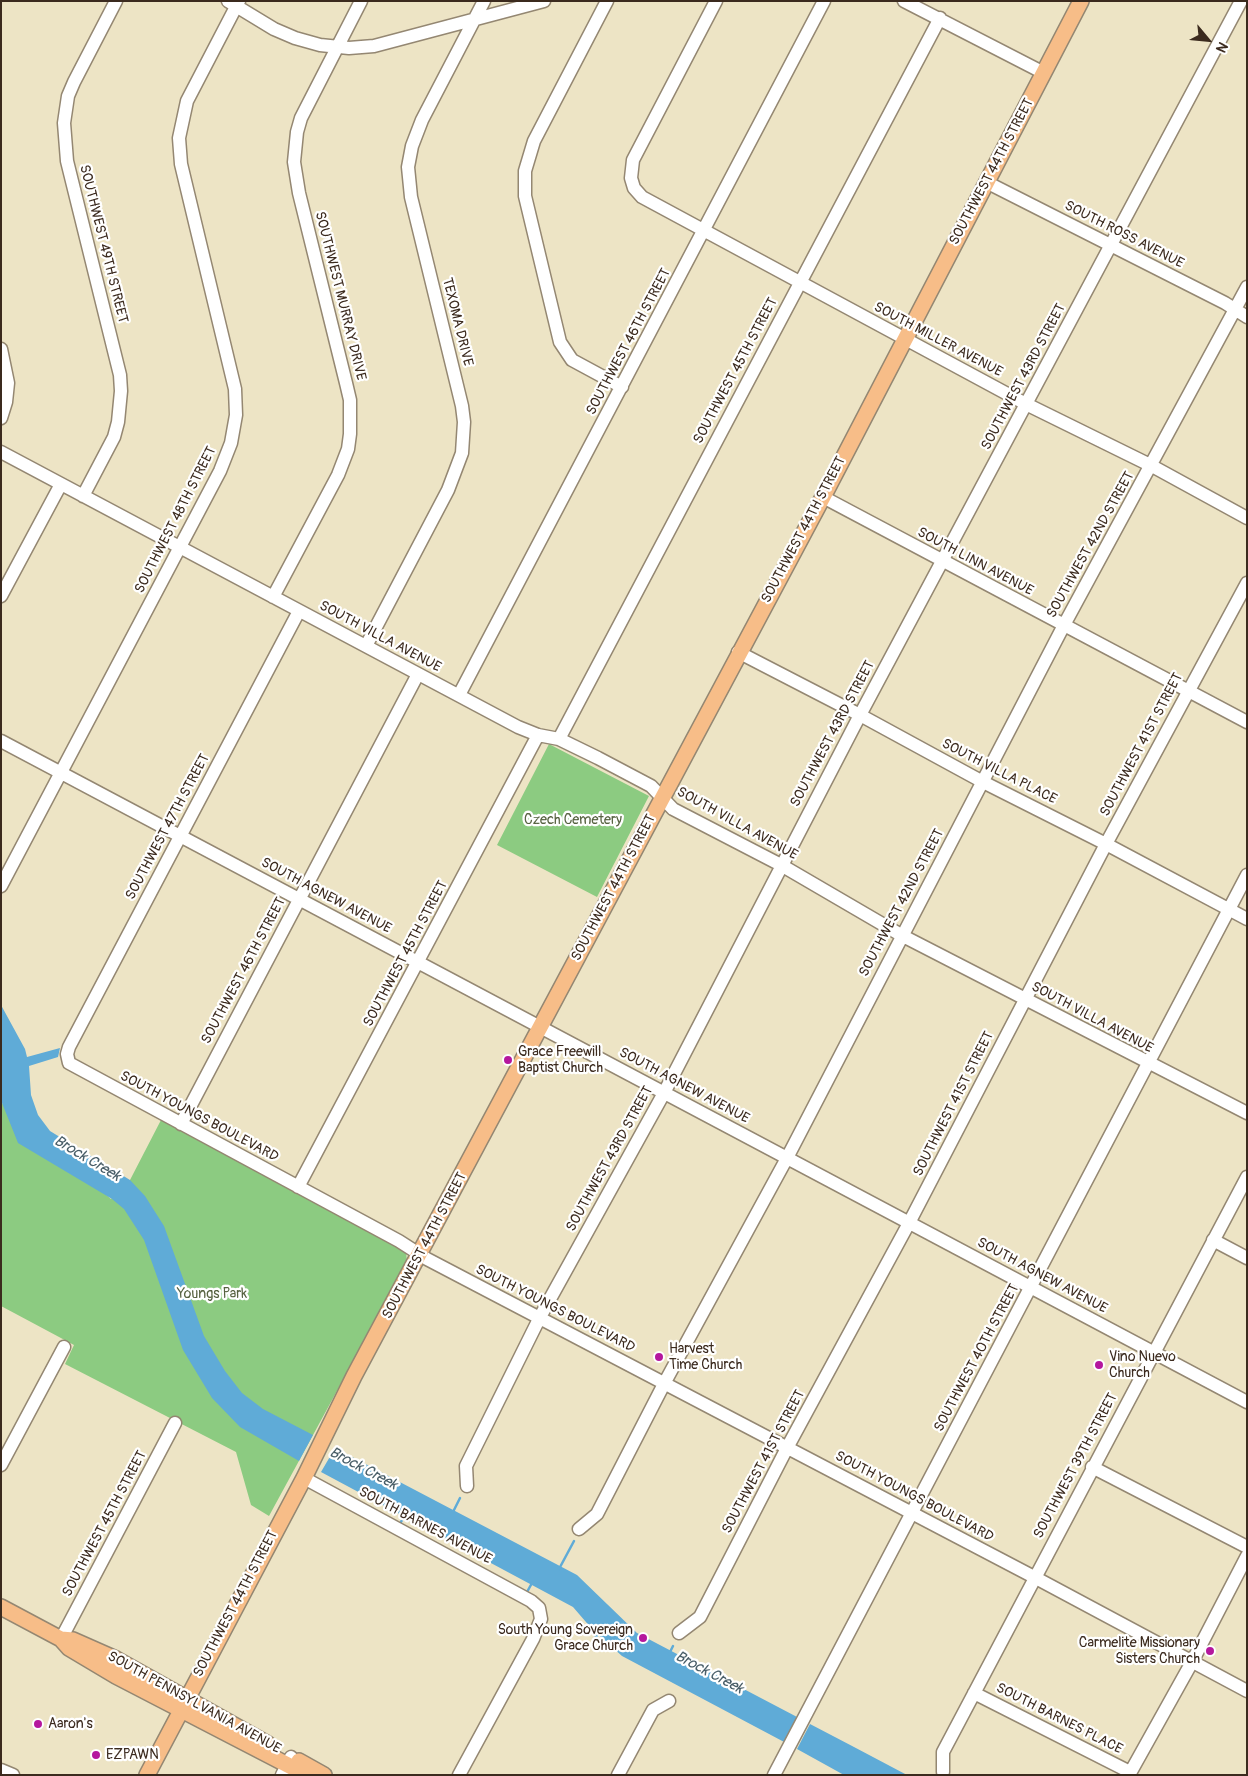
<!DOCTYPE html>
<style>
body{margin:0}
#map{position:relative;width:1248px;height:1776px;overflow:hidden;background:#ede4c5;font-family:Pangolin,sans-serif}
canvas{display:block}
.frame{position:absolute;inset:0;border:2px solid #3b2a1e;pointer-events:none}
.north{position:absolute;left:1183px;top:15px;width:50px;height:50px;-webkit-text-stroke:4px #fff;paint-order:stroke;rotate:118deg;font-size:14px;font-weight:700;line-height:20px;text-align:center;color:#3b2a1e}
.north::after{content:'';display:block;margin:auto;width:18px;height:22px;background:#3b2a1e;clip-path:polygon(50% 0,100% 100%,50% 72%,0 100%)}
</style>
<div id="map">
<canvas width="1248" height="1776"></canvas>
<div class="frame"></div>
<div class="north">N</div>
</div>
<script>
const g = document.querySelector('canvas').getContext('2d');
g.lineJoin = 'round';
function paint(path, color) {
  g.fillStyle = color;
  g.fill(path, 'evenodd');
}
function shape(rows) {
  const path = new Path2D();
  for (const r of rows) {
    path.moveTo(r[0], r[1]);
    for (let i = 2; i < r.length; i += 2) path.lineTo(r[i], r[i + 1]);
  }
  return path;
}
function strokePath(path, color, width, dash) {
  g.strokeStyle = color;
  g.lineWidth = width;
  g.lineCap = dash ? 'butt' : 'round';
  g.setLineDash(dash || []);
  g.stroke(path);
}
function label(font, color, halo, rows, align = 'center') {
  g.font = font + ' Pangolin,sans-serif';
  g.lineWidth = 4.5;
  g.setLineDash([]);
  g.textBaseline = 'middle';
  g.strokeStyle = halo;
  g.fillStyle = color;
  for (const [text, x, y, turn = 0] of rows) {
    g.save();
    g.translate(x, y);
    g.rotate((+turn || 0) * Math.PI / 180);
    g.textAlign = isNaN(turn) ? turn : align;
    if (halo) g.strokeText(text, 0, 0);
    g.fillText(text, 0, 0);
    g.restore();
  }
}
const green = shape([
 [549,744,649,796,597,897,497,845],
 [1,1093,2,1103,111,1199,130,1180,161,1120,406,1251,407,1262,269,1516,251,1505,236,1452,65,1364,74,1345,1,1306]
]);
const water = shape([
 [1,1005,25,1049,27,1057,60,1048,58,1057,29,1066,31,1095,38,1115,50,1131,130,1180,145,1196,164,1226,204,1336,225,1371,242,1393,263,1409,313,1435,299,1461,240,1427,212,1398,183,1350,144,1240,124,1209,112,1199,18,1143,2,1103],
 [335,1448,577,1575,637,1633,799,1718,786,1743,622,1656,592,1629,573,1607,321,1472],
 [810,1724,854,1747,907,1775,844,1775,797,1749]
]);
const stream = shape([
 [453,1512,460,1498],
 [400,1524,405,1514],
 [559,1569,574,1541],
 [527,1592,532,1583],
 [594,1639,600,1632],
 [669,1654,673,1646]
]);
const minor = shape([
 [228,1,274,29,295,38,320,45,349,48,374,46,544,1],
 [607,1,534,141,525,171,525,196,560,342,572,360,622,387],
 [716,1,633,160,631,178,634,188,642,197,1026,404,1152,466,1247,518],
 [904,1,1044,73],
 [988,183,1225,303,1247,317],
 [1,349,8,383,6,402,1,418],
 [1,452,518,727,538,735,559,739,598,758,651,786,673,809,781,865,901,935,1247,1113],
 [83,496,114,437,118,422,121,391,120,375,67,161,64,123,68,96,74,82,116,1],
 [823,497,1247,722],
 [1,596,61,484],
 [273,597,338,475,348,449,350,434,350,400,346,383,299,193,294,162,297,132,301,118,361,1],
 [299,611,69,1047,67,1054,69,1063,399,1241,427,1259,1034,1577,1247,1691],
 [366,646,448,490,462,453,464,422,462,406,411,197,408,167,412,146,422,120,484,1],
 [738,652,860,715,983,782,1106,844,1247,919],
 [459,695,824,1],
 [559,739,940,18],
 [1,741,1247,1402],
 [1,886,220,471,231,443,236,415,235,389,181,164,179,138,187,101,239,1],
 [181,1124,418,674],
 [298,1187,538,735],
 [1213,1240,1247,1258],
 [1,1465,64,1347],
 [1092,1467,1247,1547],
 [304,1478,531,1601,539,1608,541,1619,533,1639,459,1775],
 [467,1486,466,1466,540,1317,664,1093,860,715,1241,1],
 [579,1529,597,1514,665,1382,787,1158,1064,625,1247,287],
 [679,1633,700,1617,787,1448,909,1223,1106,844,1247,583],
 [61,1639,175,1423],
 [974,1693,1130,1772],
 [1,1770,13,1775],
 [943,1772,943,1752,1247,1177],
 [282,1775,291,1757],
 [618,1775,653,1710,669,1701],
 [774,1775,1247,875],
 [1129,1775,1192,1662,1247,1556]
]);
const major = shape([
 [1,1607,61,1639,69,1648,116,1676,307,1775],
 [61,1639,73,1640,116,1659,268,1744],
 [299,1761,324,1775],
 [147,1775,304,1478,354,1376,823,497,1081,1]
]);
const markers = [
 [508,1060,5,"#b5179e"],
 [659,1357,5,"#b5179e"],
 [1099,1365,5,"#b5179e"],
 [643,1638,5,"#b5179e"],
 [1210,1651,5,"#b5179e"],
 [38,1724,5,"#b5179e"],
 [96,1755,5,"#b5179e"]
];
const streetNames = [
 ["SOUTHWEST 44TH STREET",992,172,-62],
 ["SOUTH ROSS AVENUE",1124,235,27],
 ["SOUTHWEST 49TH STREET",103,244,76],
 ["SOUTHWEST MURRAY DRIVE",340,296,76],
 ["TEXOMA DRIVE",457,322,76],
 ["SOUTH MILLER AVENUE",938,340,28],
 ["SOUTHWEST 46TH STREET",629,342,-62],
 ["SOUTHWEST 45TH STREET",736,371,-62],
 ["SOUTHWEST 43RD STREET",1024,377,-62],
 ["SOUTHWEST 48TH STREET",176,520,-63],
 ["SOUTHWEST 44TH STREET",804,530,-62],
 ["SOUTHWEST 42ND STREET",1091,545,-61],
 ["SOUTH LINN AVENUE",975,562,28],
 ["SOUTH VILLA AVENUE",380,637,28],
 ["SOUTHWEST 43RD STREET",833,734,-62],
 ["SOUTHWEST 41ST STREET",1142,745,-62],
 ["SOUTH VILLA PLACE",999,772,27],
 ["SOUTH VILLA AVENUE",737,824,29],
 ["SOUTHWEST 47TH STREET",168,827,-62],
 ["SOUTHWEST 44TH STREET",614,888,-62],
 ["SOUTH AGNEW AVENUE",326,896,28],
 ["SOUTHWEST 42ND STREET",902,903,-62],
 ["SOUTHWEST 45TH STREET",406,954,-62],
 ["SOUTHWEST 46TH STREET",244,971,-62],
 ["SOUTH VILLA AVENUE",1092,1018,28],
 ["SOUTH AGNEW AVENUE",684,1086,28],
 ["SOUTHWEST 41ST STREET",954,1104,-63],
 ["SOUTH YOUNGS BOULEVARD",199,1117,28],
 ["SOUTHWEST 43RD STREET",610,1159,-61],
 ["SOUTHWEST 44TH STREET",425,1246,-62],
 ["SOUTH AGNEW AVENUE",1042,1276,28],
 ["SOUTH YOUNGS BOULEVARD",555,1309,27],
 ["SOUTHWEST 40TH STREET",977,1358,-62],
 ["SOUTHWEST 41ST STREET",764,1462,-62],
 ["SOUTHWEST 39TH STREET",1076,1466,-62],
 ["SOUTH YOUNGS BOULEVARD",914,1497,28],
 ["SOUTHWEST 45TH STREET",105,1524,-62],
 ["SOUTH BARNES AVENUE",425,1526,28],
 ["SOUTHWEST 44TH STREET",236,1604,-62],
 ["SOUTH PENNSYLVANIA AVENUE",194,1703,29],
 ["SOUTH BARNES PLACE",1059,1719,27]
];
const parkNames = [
 ["Czech Cemetery",573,820],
 ["Youngs Park",212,1294]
];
const poiNames = [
 ["Grace Freewill",518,1052],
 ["Baptist Church",518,1068],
 ["Harvest",669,1349],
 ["Time Church",669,1365],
 ["Vino Nuevo",1109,1357],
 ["Church",1109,1373],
 ["South Young Sovereign",633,1630,"right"],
 ["Grace Church",633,1646,"right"],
 ["Carmelite Missionary",1200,1643,"right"],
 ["Sisters Church",1200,1659,"right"],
 ["Aaron's",48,1724],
 ["EZPAWN",106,1755]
];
const waterNames = [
 ["Brock Creek",87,1159,31],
 ["Brock Creek",363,1469,28],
 ["Brock Creek",709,1673,28]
];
paint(green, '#8ccb81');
paint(water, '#5fabd7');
strokePath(stream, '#5fabd7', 2.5);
strokePath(minor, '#948772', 15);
strokePath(major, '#948772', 18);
strokePath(minor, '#fff', 12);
strokePath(major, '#f7bd88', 15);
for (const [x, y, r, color] of markers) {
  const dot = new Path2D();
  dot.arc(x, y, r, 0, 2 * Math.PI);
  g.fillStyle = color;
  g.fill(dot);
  strokePath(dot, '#fff', 2);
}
label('14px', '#3b2a1e', '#fff', streetNames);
label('14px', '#576241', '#fff', parkNames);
label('14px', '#3b2a1e', '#fff', poiNames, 'left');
label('italic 15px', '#495e68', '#fff', waterNames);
</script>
